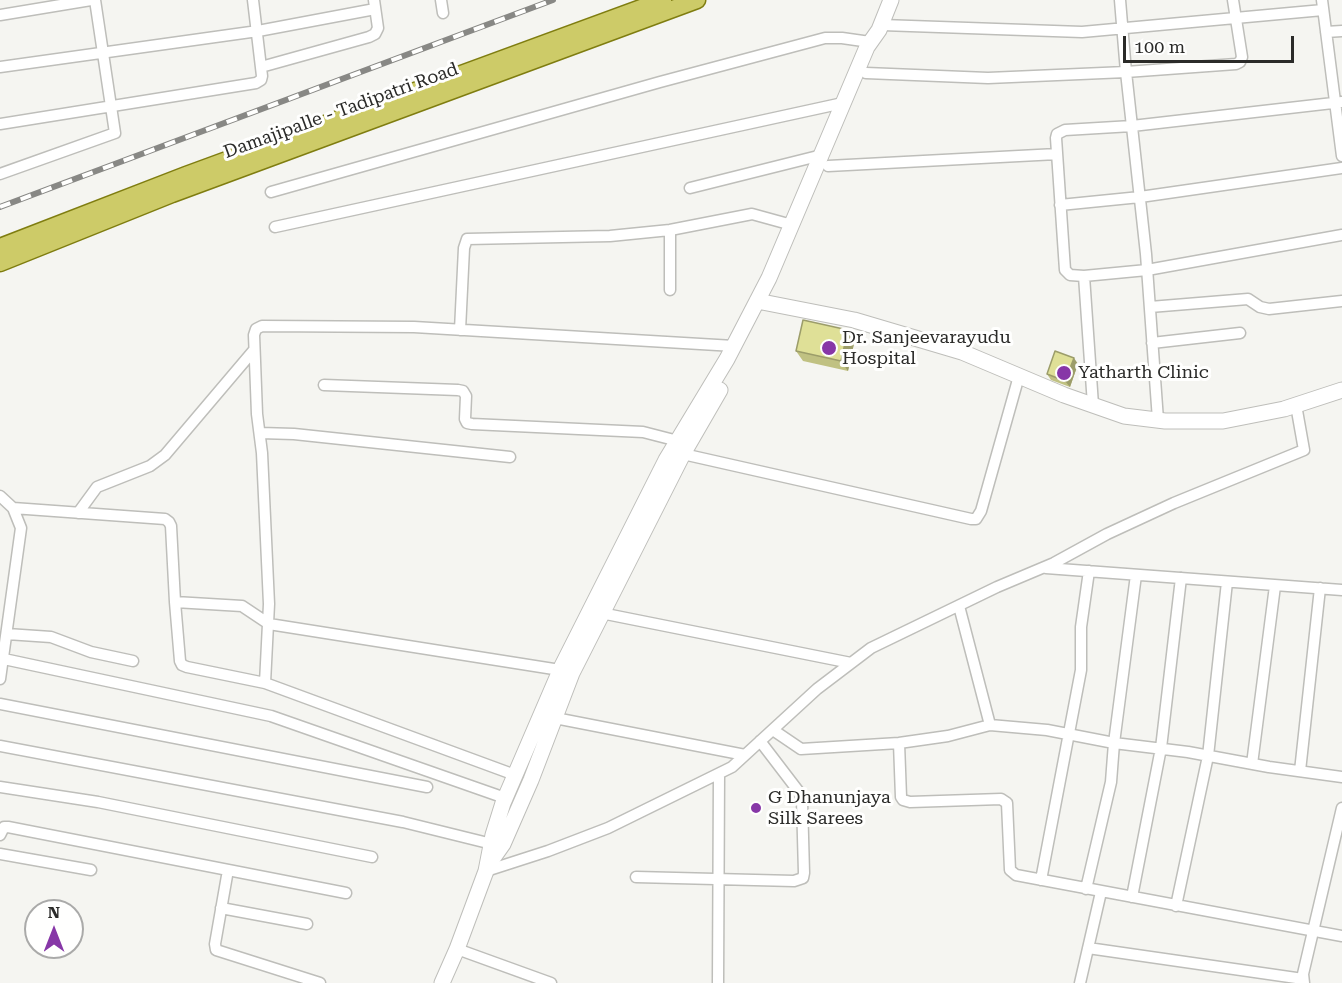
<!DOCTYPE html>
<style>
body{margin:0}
#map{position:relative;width:1342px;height:983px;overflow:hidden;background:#f5f5f1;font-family:"Roboto Serif",serif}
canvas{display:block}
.north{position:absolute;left:24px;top:899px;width:60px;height:60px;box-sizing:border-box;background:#fffffe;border:2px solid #aaaaa9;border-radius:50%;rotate:0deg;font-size:16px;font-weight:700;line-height:24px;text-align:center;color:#2b2b29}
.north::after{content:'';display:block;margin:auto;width:21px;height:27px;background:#8737a7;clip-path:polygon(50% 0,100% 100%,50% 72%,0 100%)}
.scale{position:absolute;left:1123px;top:36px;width:171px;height:27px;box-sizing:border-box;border:3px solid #2b2b29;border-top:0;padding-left:8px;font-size:18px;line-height:21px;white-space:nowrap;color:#2b2b29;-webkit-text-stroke:4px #fffffe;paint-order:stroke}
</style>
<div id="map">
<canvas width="1342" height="983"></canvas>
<div class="north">N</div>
<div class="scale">100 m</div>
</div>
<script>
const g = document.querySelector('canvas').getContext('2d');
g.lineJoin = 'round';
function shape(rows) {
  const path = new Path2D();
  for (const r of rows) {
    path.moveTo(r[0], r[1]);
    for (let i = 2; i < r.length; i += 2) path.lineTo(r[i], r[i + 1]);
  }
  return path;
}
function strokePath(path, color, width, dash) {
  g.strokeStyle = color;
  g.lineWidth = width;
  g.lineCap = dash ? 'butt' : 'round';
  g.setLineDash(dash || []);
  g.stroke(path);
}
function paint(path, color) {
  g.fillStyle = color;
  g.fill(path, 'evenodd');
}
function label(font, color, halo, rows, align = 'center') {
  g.font = font + ' "Roboto Serif",serif';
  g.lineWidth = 6;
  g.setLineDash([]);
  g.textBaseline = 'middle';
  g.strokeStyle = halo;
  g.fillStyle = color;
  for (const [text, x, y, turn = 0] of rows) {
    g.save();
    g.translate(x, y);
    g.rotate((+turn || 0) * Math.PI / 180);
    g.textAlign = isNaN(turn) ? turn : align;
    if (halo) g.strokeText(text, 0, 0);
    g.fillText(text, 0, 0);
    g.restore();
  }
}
const street = shape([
 [441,0,443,13],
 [1120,0,1126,72,1146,254,1158,420],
 [1322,0,1342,156],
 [0,15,91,0],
 [882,25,1082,32,1323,10],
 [1326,32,1342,31],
 [0,67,258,31,375,9],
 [261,67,369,37,375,34,378,28,374,0],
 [866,73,988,78,1126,72,1236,64,1240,62,1242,57,1233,0],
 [1342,102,1132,126,1065,130,1057,134,1056,138,1065,270,1070,275,1084,276,1147,270,1342,235],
 [0,124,256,83,261,80,262,76,253,0],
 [828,166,1057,154],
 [0,174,115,133,95,0],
 [690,188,822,155],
 [271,192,660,82,825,38,842,38,870,42],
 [1060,205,1140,197,1342,168],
 [275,227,843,103],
 [1084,276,1093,405],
 [670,290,670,230],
 [1150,307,1248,299,1260,307,1269,309,1342,301],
 [460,330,464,248,467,239,610,236,670,230,752,214,792,225],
 [1152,343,1240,333],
 [324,385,458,390,463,391,466,396,465,419,467,423,472,424,643,432,678,441],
 [260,433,294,434,510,457],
 [683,454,971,519,976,519,981,511,1019,376],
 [0,496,13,508,21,528,0,679],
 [13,508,165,519,169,522,171,526,175,602,180,661,182,665,187,667,265,683,515,775],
 [78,513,97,487,150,466,165,455,254,350],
 [1046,568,1342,590],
 [175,602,242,606,269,624,560,670],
 [959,606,990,725],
 [596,612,851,663],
 [7,634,51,637,91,652,133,661],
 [4,659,271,716,505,798],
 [265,683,269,604,262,453,257,414,254,335,256,329,262,326,414,327,734,346],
 [0,704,427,787],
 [555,718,745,755],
 [773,730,801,749,899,743,948,736,990,725,1047,730,1114,743,1188,752,1269,767,1342,777],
 [899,743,901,797,903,800,910,802,1001,799,1007,803,1010,870,1016,875,1342,936],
 [0,746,403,822,492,844],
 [1252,764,1275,586],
 [1300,771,1320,588],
 [0,787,98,802,372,857],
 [0,835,4,827,8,827,346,893],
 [0,854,91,870],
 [228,870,215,944,216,950,320,983],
 [486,871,548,851,608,828,732,767,817,689,871,648,997,587,1054,563,1107,534,1174,503,1304,450,1296,405],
 [636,877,794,881,803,878,804,873,802,801,799,792,760,741],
 [1041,880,1081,670,1081,627,1089,571],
 [1086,889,1111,782,1114,743,1136,575],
 [1132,897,1161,748,1181,578],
 [1176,906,1208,756,1227,582],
 [221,908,307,924],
 [1088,948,1303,979],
 [457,949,551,983],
 [718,983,719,774],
 [1080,983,1101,892],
 [1304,983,1303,974,1342,808]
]);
const secondary = shape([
 [757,301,854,320,962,352,1064,395,1124,416,1165,421,1223,421,1284,409,1342,390],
 [491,861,503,844,531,780,572,673,683,454,720,390],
 [442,983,457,949,486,871,493,835,503,803,562,666,666,460,727,359,769,278,867,47,879,30,891,0]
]);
const primary = shape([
 [0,247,186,175,663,0],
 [0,263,172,194,697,0]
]);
const rail = shape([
 [0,207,553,0]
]);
const wall = shape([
 [855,339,848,371,803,361,796,351],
 [1078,364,1070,387,1051,380,1047,374]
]);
const shadedWall = shape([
 [848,330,855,339,848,371,841,361],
 [1074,358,1078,364,1070,387,1065,381]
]);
const building = shape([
 [803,320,848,330,841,361,796,351,803,320],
 [1055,351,1074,358,1065,381,1047,374,1055,351]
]);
const markers = [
 [829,348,8,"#8737a7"],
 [1064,373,8,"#8737a7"],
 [756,808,6,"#8737a7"]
];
const streetNames = [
 ["Damajipalle - Tadipatri Road",341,111,-20]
];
const poiNames = [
 ["Dr. Sanjeevarayudu",842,338],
 ["Hospital",842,359],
 ["Yatharth Clinic",1078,373],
 ["G Dhanunjaya",768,798],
 ["Silk Sarees",768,819]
];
strokePath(street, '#bebeba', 13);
strokePath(secondary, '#bebeba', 17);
strokePath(primary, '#7f7d10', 19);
strokePath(street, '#fff', 10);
strokePath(secondary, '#fff', 15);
strokePath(primary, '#cdcb68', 16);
strokePath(rail, '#888885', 6);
strokePath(rail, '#fffffe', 4, [11]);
paint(wall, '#c0c182');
paint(shadedWall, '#9c9d6a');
paint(building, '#dfe097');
strokePath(building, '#9c9d6a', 1.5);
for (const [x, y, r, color] of markers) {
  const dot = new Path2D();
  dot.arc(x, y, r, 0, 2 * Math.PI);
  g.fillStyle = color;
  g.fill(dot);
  strokePath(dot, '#fffffe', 2);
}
label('18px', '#2b2b29', '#fffffe', streetNames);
label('18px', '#2b2b29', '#fffffe', poiNames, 'left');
</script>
